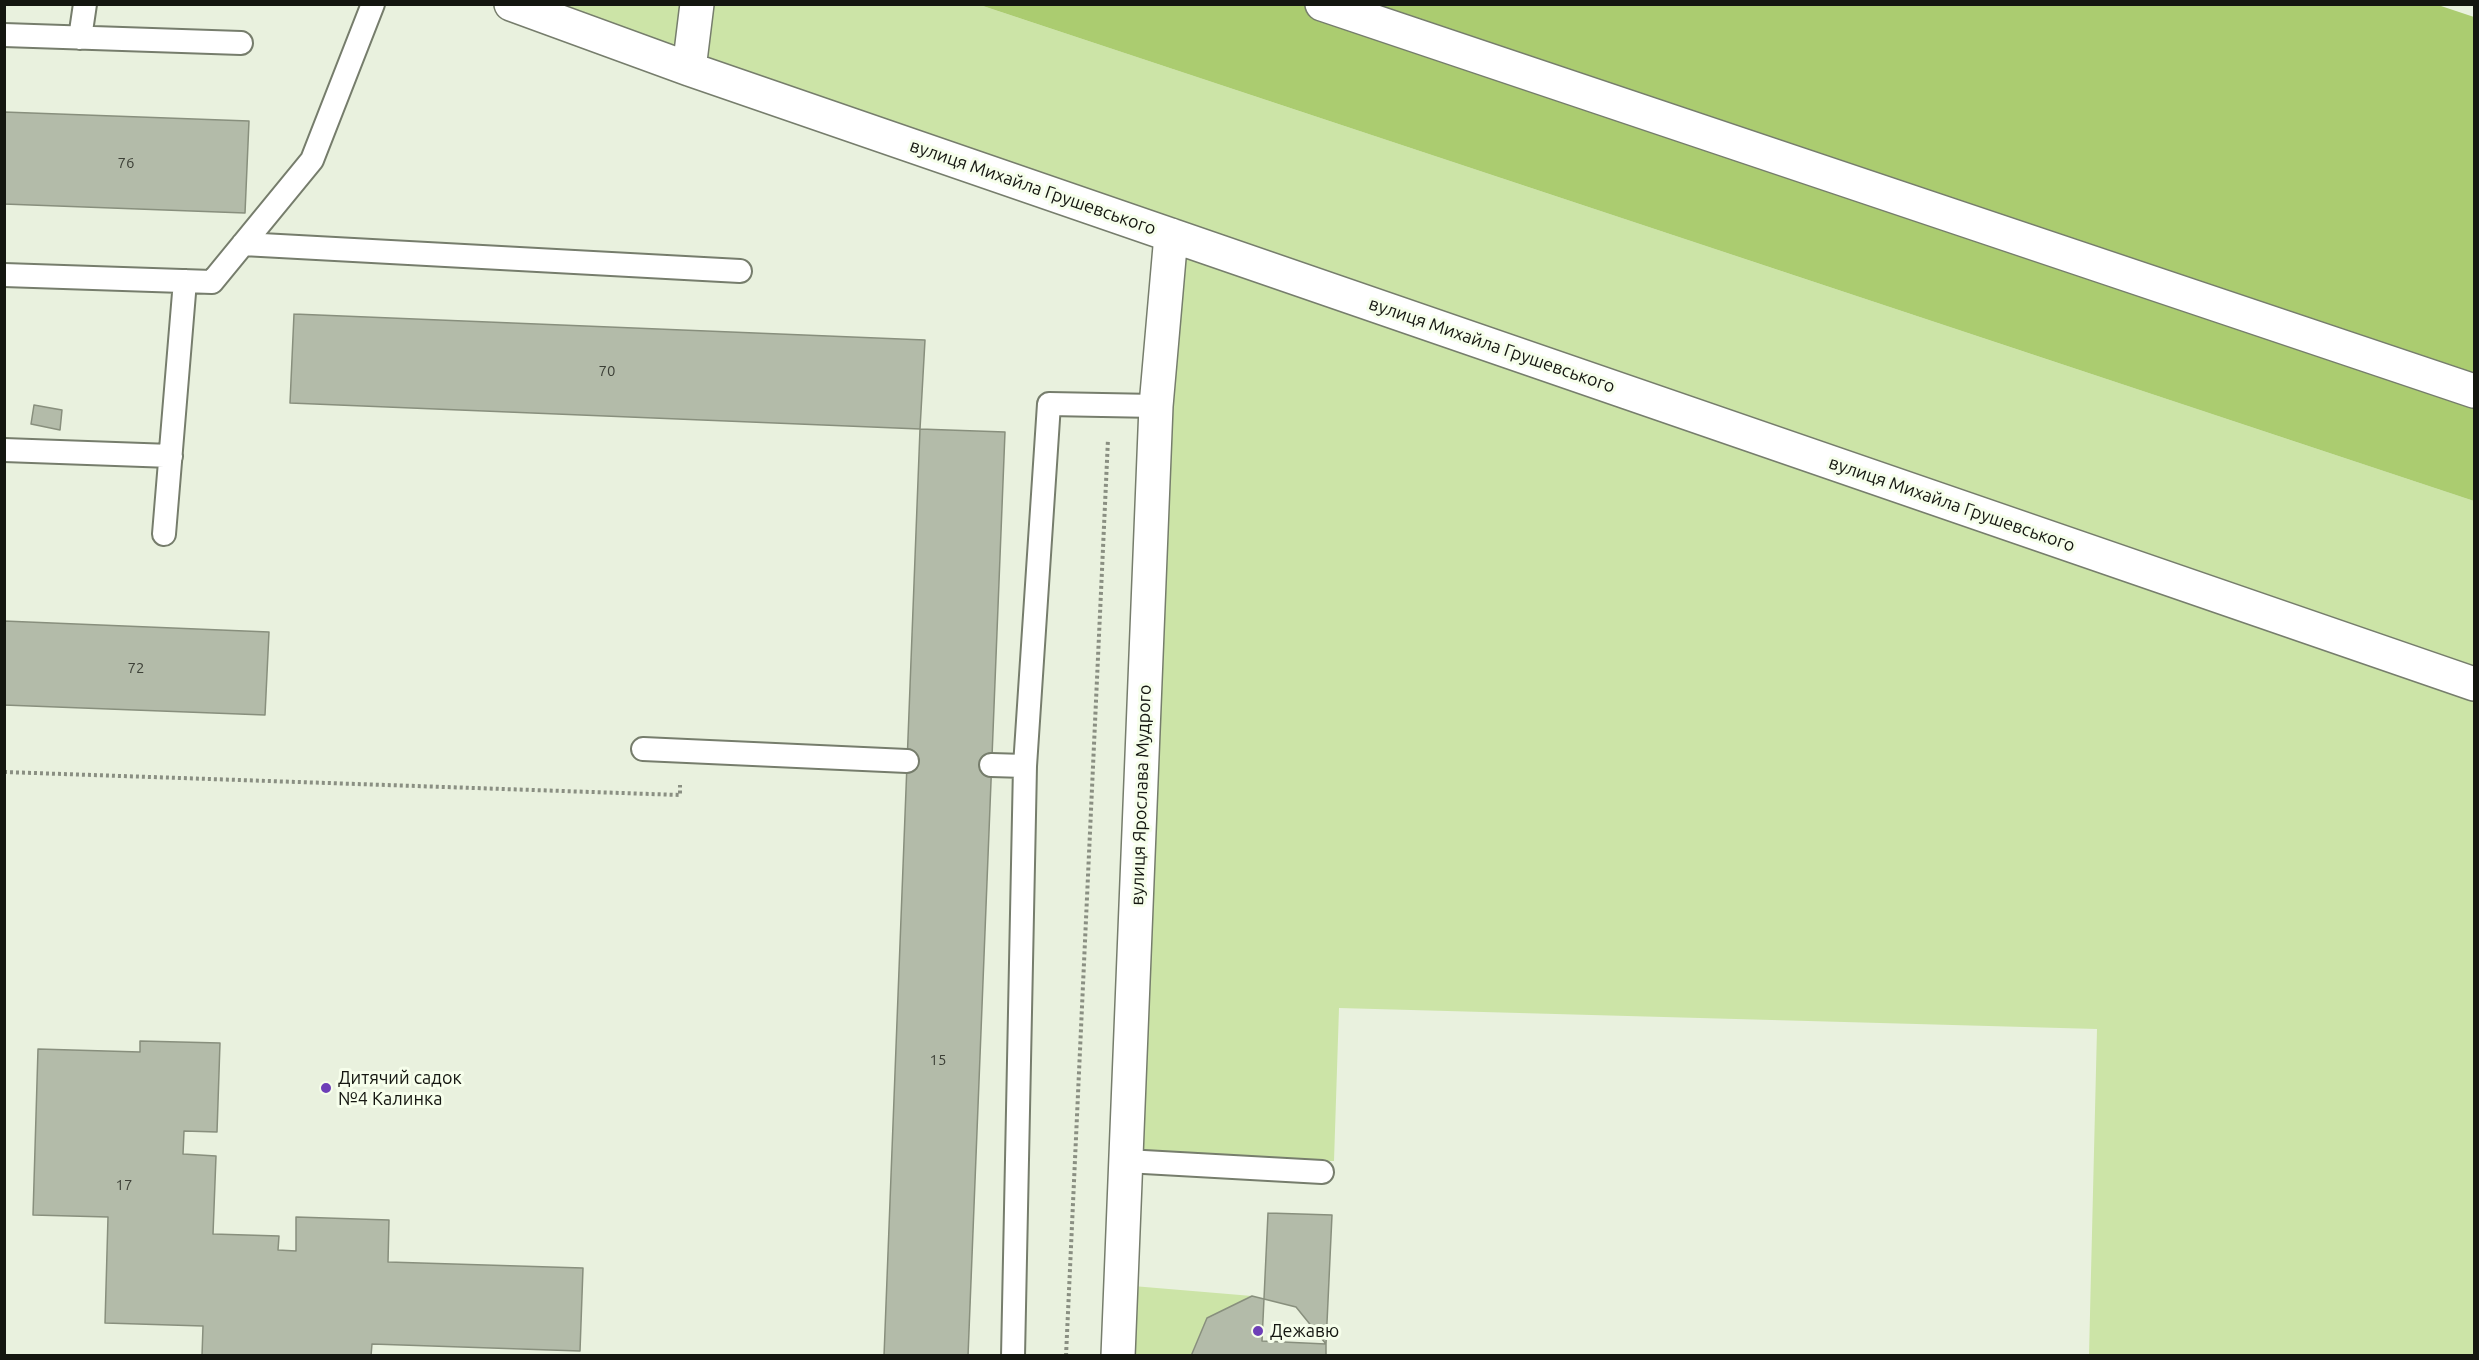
<!DOCTYPE html>
<meta charset="utf-8">
<style>
body{margin:0}
#map{position:relative;width:2479px;height:1360px;overflow:hidden;background:#e9f1de;font-family:Ubuntu,sans-serif}
canvas{display:block}
.frame{position:absolute;inset:0;border:6px solid #141610;pointer-events:none}
</style>
<div id="map">
<canvas width="2479" height="1360"></canvas>
<div class="frame"></div>
</div>
<script>
const g = document.querySelector('canvas').getContext('2d');
g.lineJoin = 'round';
function paint(path, color) {
  g.fillStyle = color;
  g.fill(path, 'evenodd');
}
function shape(rows) {
  const path = new Path2D();
  for (const r of rows) {
    path.moveTo(r[0], r[1]);
    for (let i = 2; i < r.length; i += 2) path.lineTo(r[i], r[i + 1]);
  }
  return path;
}
function strokePath(path, color, width, dash) {
  g.strokeStyle = color;
  g.lineWidth = width;
  g.lineCap = dash ? 'butt' : 'round';
  g.setLineDash(dash || []);
  g.stroke(path);
}
function label(font, color, halo, rows, align = 'center') {
  g.font = font + ' Ubuntu,sans-serif';
  g.lineWidth = 6;
  g.setLineDash([]);
  g.textBaseline = 'middle';
  g.strokeStyle = halo;
  g.fillStyle = color;
  for (const [text, x, y, turn = 0] of rows) {
    g.save();
    g.translate(x, y);
    g.rotate((+turn || 0) * Math.PI / 180);
    g.textAlign = isNaN(turn) ? turn : align;
    if (halo) g.strokeText(text, 0, 0);
    g.fillText(text, 0, 0);
    g.restore();
  }
}
const green = shape([
 [511,5,980,5,2474,501,2474,1355,2089,1355,2097,1029,1339,1008,1334,1161,1126,1161,1171,235],
 [1121,1285,1252,1296,1207,1318,1191,1355,1118,1356]
]);
const forest = shape([
 [980,5,2438,5,2474,17,2474,501]
]);
const building = shape([
 [4,112,249,121,245,213,4,204,4,112],
 [294,314,925,340,920,429,290,403,294,314],
 [34,405,62,410,60,430,31,424,34,405],
 [920,429,1005,432,968,1356,884,1356,920,429],
 [4,621,269,632,265,715,4,705,4,621],
 [140,1041,220,1043,217,1132,184,1131,183,1154,216,1156,213,1234,279,1236,278,1250,296,1251,296,1217,389,1220,388,1262,583,1268,580,1351,372,1344,371,1356,202,1356,203,1326,105,1323,108,1217,33,1215,38,1049,140,1052,140,1041],
 [1268,1213,1332,1215,1326,1344,1262,1341,1268,1213],
 [1252,1296,1296,1307,1326,1344,1326,1356,1191,1356,1207,1318,1252,1296]
]);
const path = shape([
 [4,772,680,795,680,785],
 [1066,1356,1108,439]
]);
const lane = shape([
 [4,35,241,43],
 [80,38,85,4],
 [243,244,740,271],
 [4,275,212,282,312,160,373,4],
 [4,450,171,456],
 [164,534,185,281],
 [643,749,907,761],
 [991,765,1025,766],
 [1126,1161,1322,1172],
 [1013,1356,1025,766,1049,404,1156,406]
]);
const street = shape([
 [511,4,689,69,2474,684],
 [689,69,697,4],
 [1118,1356,1156,406,1171,235]
]);
const primary = shape([
 [1322,4,2474,391]
]);
const markers = [
 [326,1088,6,"#6d3fb7"],
 [1258,1331,6,"#6d3fb7"]
];
const numberNames = [
 ["76",126,163],
 ["70",607,371],
 ["72",136,668],
 ["15",938,1060],
 ["17",124,1185]
];
const streetNames = [
 ["вулиця Михайла Грушевського",1033,187,19],
 ["вулиця Михайла Грушевського",1492,345,19],
 ["вулиця Михайла Грушевського",1952,504,19],
 ["вулиця Ярослава Мудрого",1141,795,-88]
];
const poiNames = [
 ["Дитячий садок",338,1078],
 ["№4 Калинка",338,1099],
 ["Дежавю",1270,1331]
];
paint(green, '#cce4a7');
paint(forest, '#abcc70');
paint(building, '#b3bba9');
strokePath(building, '#888f7d', 1.5);
strokePath(lane, '#767d6c', 26);
strokePath(street, '#767d6c', 36);
strokePath(primary, '#767d6c', 36);
strokePath(path, '#8a8f82', 4, [3, 3]);
strokePath(lane, '#fff', 22);
strokePath(street, '#fff', 33);
strokePath(primary, '#fff', 33);
for (const [x, y, r, color] of markers) {
  const dot = new Path2D();
  dot.arc(x, y, r, 0, 2 * Math.PI);
  g.fillStyle = color;
  g.fill(dot);
  strokePath(dot, '#f6feeb', 2);
}
label('15px', '#3c3f36', null, numberNames);
label('18px', '#141610', '#f6feeb', streetNames);
label('18px', '#141610', '#f6feeb', poiNames, 'left');
</script>
